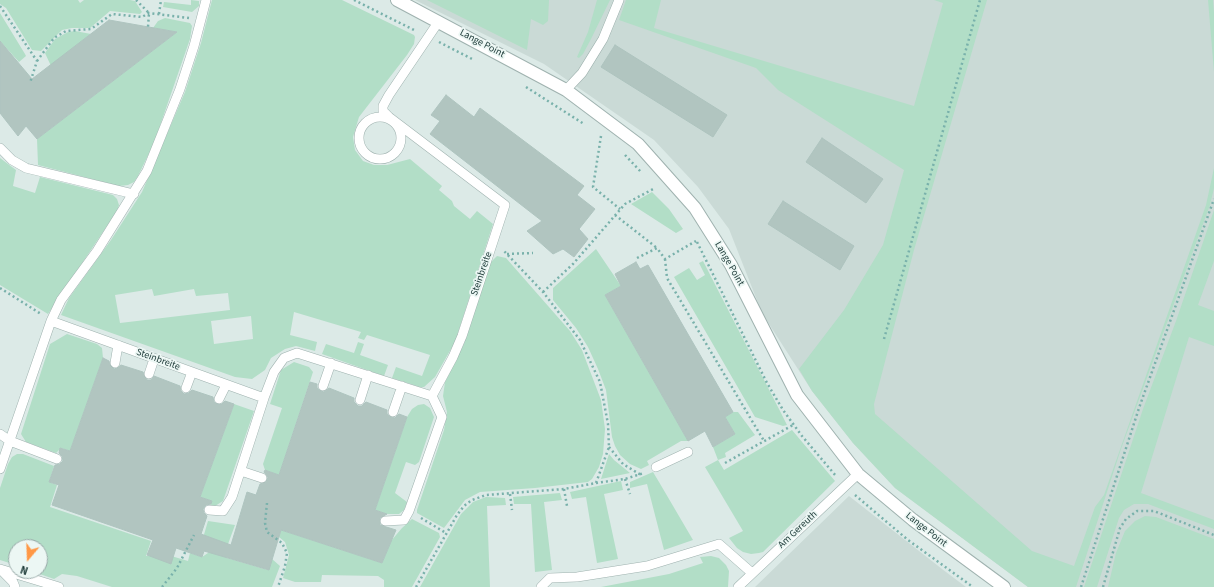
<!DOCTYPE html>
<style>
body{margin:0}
#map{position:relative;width:1214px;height:587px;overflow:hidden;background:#dceae7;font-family:"Source Sans 3",sans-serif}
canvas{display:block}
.north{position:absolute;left:8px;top:539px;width:40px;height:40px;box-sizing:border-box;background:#ecf7f4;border:1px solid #99aba9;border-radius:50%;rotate:199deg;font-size:11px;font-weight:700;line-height:16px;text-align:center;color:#1d3a38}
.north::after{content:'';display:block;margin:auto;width:14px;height:18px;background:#ff9845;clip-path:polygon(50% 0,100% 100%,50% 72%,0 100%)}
</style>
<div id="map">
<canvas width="1214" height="587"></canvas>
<div class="north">N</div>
</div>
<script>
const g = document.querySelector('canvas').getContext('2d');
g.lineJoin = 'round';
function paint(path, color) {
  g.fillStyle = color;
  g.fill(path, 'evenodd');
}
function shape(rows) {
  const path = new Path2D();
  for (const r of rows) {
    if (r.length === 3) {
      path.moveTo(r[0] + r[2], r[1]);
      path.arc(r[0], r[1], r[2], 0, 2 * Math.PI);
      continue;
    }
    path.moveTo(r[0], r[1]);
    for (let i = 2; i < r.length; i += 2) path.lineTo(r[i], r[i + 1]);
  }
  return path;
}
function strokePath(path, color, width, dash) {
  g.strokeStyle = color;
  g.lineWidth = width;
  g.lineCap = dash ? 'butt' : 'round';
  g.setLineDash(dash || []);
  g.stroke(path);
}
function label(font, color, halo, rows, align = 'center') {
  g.font = font + ' "Source Sans 3",sans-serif';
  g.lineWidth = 3.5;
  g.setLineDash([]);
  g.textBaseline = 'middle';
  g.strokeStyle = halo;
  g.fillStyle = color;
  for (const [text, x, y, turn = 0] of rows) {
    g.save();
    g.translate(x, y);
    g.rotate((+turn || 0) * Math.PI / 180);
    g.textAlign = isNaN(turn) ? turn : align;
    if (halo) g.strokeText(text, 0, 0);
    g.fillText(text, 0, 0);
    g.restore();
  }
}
const built = shape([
 [415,0,1214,0,1214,587,1028,587,895,488,853,443,812,391,762,313,729,229,698,187,654,140,544,64],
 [849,496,942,569,966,587,755,587]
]);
const green = shape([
 [0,0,78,0,80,3,84,0,130,0,135,1,142,12,140,14,110,11,90,28,72,28,62,30,41,51,32,50,6,8,0,4],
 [191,0,199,1,199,6,192,12,163,7,164,2,191,5],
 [212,0,342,0,414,35,415,37,414,44,407,55,359,117,353,137,355,150,363,161,374,165,387,165,410,159,442,186,439,190,452,201,454,206,470,219,477,211,493,224,455,342,435,377,424,387,420,387,392,378,396,367,422,376,430,355,367,335,364,340,358,338,361,332,294,312,290,335,317,342,315,351,296,346,285,349,271,358,265,370,252,379,235,377,61,315,69,298,111,240,142,192,185,92,201,43],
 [152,289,154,296,194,289,196,296,228,293,230,310,120,323,115,295],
 [251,316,253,339,214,344,211,321],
 [427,0,549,0,548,21,543,25,531,19,527,50],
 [597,0,610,0,591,39,583,54,579,58,577,57,588,32],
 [626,0,661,0,654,28,914,106,943,3,934,0,987,0,914,250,874,404,875,414,1032,551,1074,566,1095,507,1104,495,1206,205,1214,168,1214,188,1210,205,1121,449,1076,587,1028,587,895,488,853,443,812,391,799,369,844,310,883,245,904,170,778,90,756,68,619,20],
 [1208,0,1213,0,1214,13,1214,72],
 [0,13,25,54,26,56,19,62,0,41],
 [165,18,190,23,192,26,190,39,154,143,138,176,134,182,128,185,119,186,38,165,37,139,177,32,153,28,158,21],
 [75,31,91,34,51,66,45,53,55,39,68,32],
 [0,158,16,170,13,186,35,193,40,177,113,195,117,199,119,205,117,211,48,314,0,285],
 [652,192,669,209,683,229,676,233,631,204],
 [1214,210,1214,261,1198,305,1214,311,1214,346,1189,337,1141,493,1214,520,1214,529,1148,504,1134,504,1124,510,1119,518,1097,587,1084,587,1143,409,1176,321],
 [596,249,621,286,605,295,688,441,681,441,647,461,649,465,641,469,630,464,620,455,615,446,612,437,606,390,598,369,588,347,576,328,553,300,553,288],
 [497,256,506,258,570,331,582,350,601,400,605,429,603,454,599,467,592,479,588,482,535,488,480,492,465,500,444,528,417,513,417,510,444,430,447,412,443,396,445,382,464,344,489,264],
 [703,261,781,413,787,425,783,426,755,417,674,277,689,268,697,280,705,275,699,263],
 [67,334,97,344,102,348,103,358,70,451,61,448,56,453,26,442,21,434,50,344],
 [358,342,364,344,360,355,388,365,384,376,322,354,326,344,354,353],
 [294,362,309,367,313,372,279,475,265,470,263,464,282,408,270,404,281,370],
 [234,404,254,411,223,501,215,506,210,506,212,501,200,497],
 [424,404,430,408,434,417,419,462,415,465,406,462,395,493,407,502,404,510,399,514,387,514,375,510,407,417,412,409,418,405],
 [733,412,738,412,755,435,725,453,726,457,718,460,724,470,792,430,835,481,763,552,759,553,751,554,743,552,737,548,729,538,743,531,705,467,718,460,713,447,735,434,725,417],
 [17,454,23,454,54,466,49,482,57,485,50,507,151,541,146,556,168,555,188,561,190,553,202,557,211,551,203,538,208,521,235,525,224,555,227,558,268,570,272,559,280,566,272,587,112,587,77,576,62,574,54,579,37,573,40,571,42,562,40,561,40,547,16,547,16,565,0,560,0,488,8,464,12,457],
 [609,454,614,460,630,473,601,479],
 [653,472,659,482,693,540,664,550,647,484,630,488,630,482],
 [621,481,623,490,604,494,618,559,597,563,586,497,572,499,570,492],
 [560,493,562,500,544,502,552,570,535,572,531,504,514,504,513,497],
 [486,497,505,498,506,505,487,506,490,587,515,587,420,587,461,514,473,502],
 [1145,516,1156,517,1214,539,1214,587,1108,587,1116,553,1125,531,1135,521],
 [412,519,439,533,440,537,412,587,384,587,384,580,378,576,322,575,321,582,295,582,283,578,289,555,285,542,279,537,281,530,382,563,391,541,402,528],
 [711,556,719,558,726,565,729,571,728,587,601,587,669,574,703,563,700,557]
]);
const building = shape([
 [109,20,177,32,37,139,26,126,18,136,0,113,0,41,32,79,109,20],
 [615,45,727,115,713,137,601,67,615,45],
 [446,95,474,117,480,108,584,186,577,195,595,209,579,229,588,239,574,257,563,249,553,254,527,231,542,221,430,134,440,121,431,115,446,95],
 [822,138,883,179,866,203,806,162,822,138],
 [783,201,854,246,840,270,768,224,783,201],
 [636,262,640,269,648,265,733,412,725,417,735,434,713,447,705,431,688,441,605,295,621,286,615,274,636,262],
 [103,358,109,361,110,365,114,369,117,368,121,365,143,372,147,380,151,380,154,376,180,386,181,391,184,394,189,393,192,390,213,397,214,402,217,404,222,404,225,401,234,404,200,497,212,501,211,504,206,505,203,509,204,513,207,516,201,534,231,545,247,492,256,495,260,484,266,482,268,477,264,472,265,470,279,475,310,382,317,384,317,388,321,391,324,392,329,388,354,398,354,402,358,406,362,406,366,402,387,410,387,414,391,417,395,418,399,414,407,417,375,510,387,514,380,518,380,525,396,530,382,563,281,530,269,570,204,551,202,557,176,548,171,564,147,555,153,540,52,505,59,485,49,482,55,465,60,464,63,461,62,456,59,453,60,448,70,451,103,358]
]);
const path = shape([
 [136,0,149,13,148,27],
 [354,0,416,31],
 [0,6,37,61,30,83],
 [159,14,161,0],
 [439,42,474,60],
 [37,61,54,38,66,31,91,29,112,14,142,17,149,13,189,18],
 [526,87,584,124],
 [601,136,593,187,620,209],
 [625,155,642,173],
 [615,215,657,248],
 [697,242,767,383,783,410,802,436,836,476],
 [507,254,533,253],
 [637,258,657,248,665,259,696,241],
 [665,259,667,278,764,441],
 [0,288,41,314],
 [543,292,573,264,625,204,655,188],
 [884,339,980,0],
 [609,447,623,464,641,475],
 [725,463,793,425],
 [625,479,630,494],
 [596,483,625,479,644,473],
 [564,489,567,506],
 [510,494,512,510],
 [855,495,908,540,973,587],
 [267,503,265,523,267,532,282,543,287,553,285,566,278,587],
 [421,518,446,533],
 [162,587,177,568,194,535],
 [416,587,457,515,464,506,472,500,486,495,564,489,596,483,609,447,608,424,600,382,580,340,543,292,504,251],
 [1081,587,1139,408,1214,199],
 [1103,587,1120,528,1126,519,1137,511,1154,511,1214,535]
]);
const lane = shape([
 [566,90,582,73,603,39,619,0],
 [380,138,21],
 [0,148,12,160,26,168,134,194],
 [51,321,264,398,274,372,284,358,297,353,432,396,453,357,462,336,505,205,389,117,383,111,383,106,389,95,439,21],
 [115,363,118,345],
 [149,374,154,359],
 [323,386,331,363],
 [186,388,192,372],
 [219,399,226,385],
 [360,400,368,375],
 [393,412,402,386],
 [0,434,10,441,57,459],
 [656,467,688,452],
 [0,469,51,321,61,300,97,251,147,171,180,89,194,46,206,0],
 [241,471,262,478],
 [209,510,223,511,232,497,264,398],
 [385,521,404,520,409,511,442,417,432,396],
 [0,569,59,587],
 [1,570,13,582,15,587],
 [541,587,550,578,577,577,647,566,719,544,752,573],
 [738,587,858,474]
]);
const street = shape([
 [397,0,566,90,638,144,695,208,731,265,797,395,858,474,913,520,1004,587]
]);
const streetNames = [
 ["Lange Point",482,44,28],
 ["Lange Point",729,264,60],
 ["Steinbreite",482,274,-71],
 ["Steinbreite",158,360,20],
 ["Am Gereuth",798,530,-43],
 ["Lange Point",926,530,38]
];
paint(built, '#cadad6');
paint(green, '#b2dec7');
paint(building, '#b1c5c0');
strokePath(building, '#aec4bf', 1);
strokePath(lane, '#9fb2af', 10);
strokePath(street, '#9fb2af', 14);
strokePath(path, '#79b1ab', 2.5, [2, 3]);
strokePath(lane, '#fff', 9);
strokePath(street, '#fff', 12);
label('10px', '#1d3a38', '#ecf7f4', streetNames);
</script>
